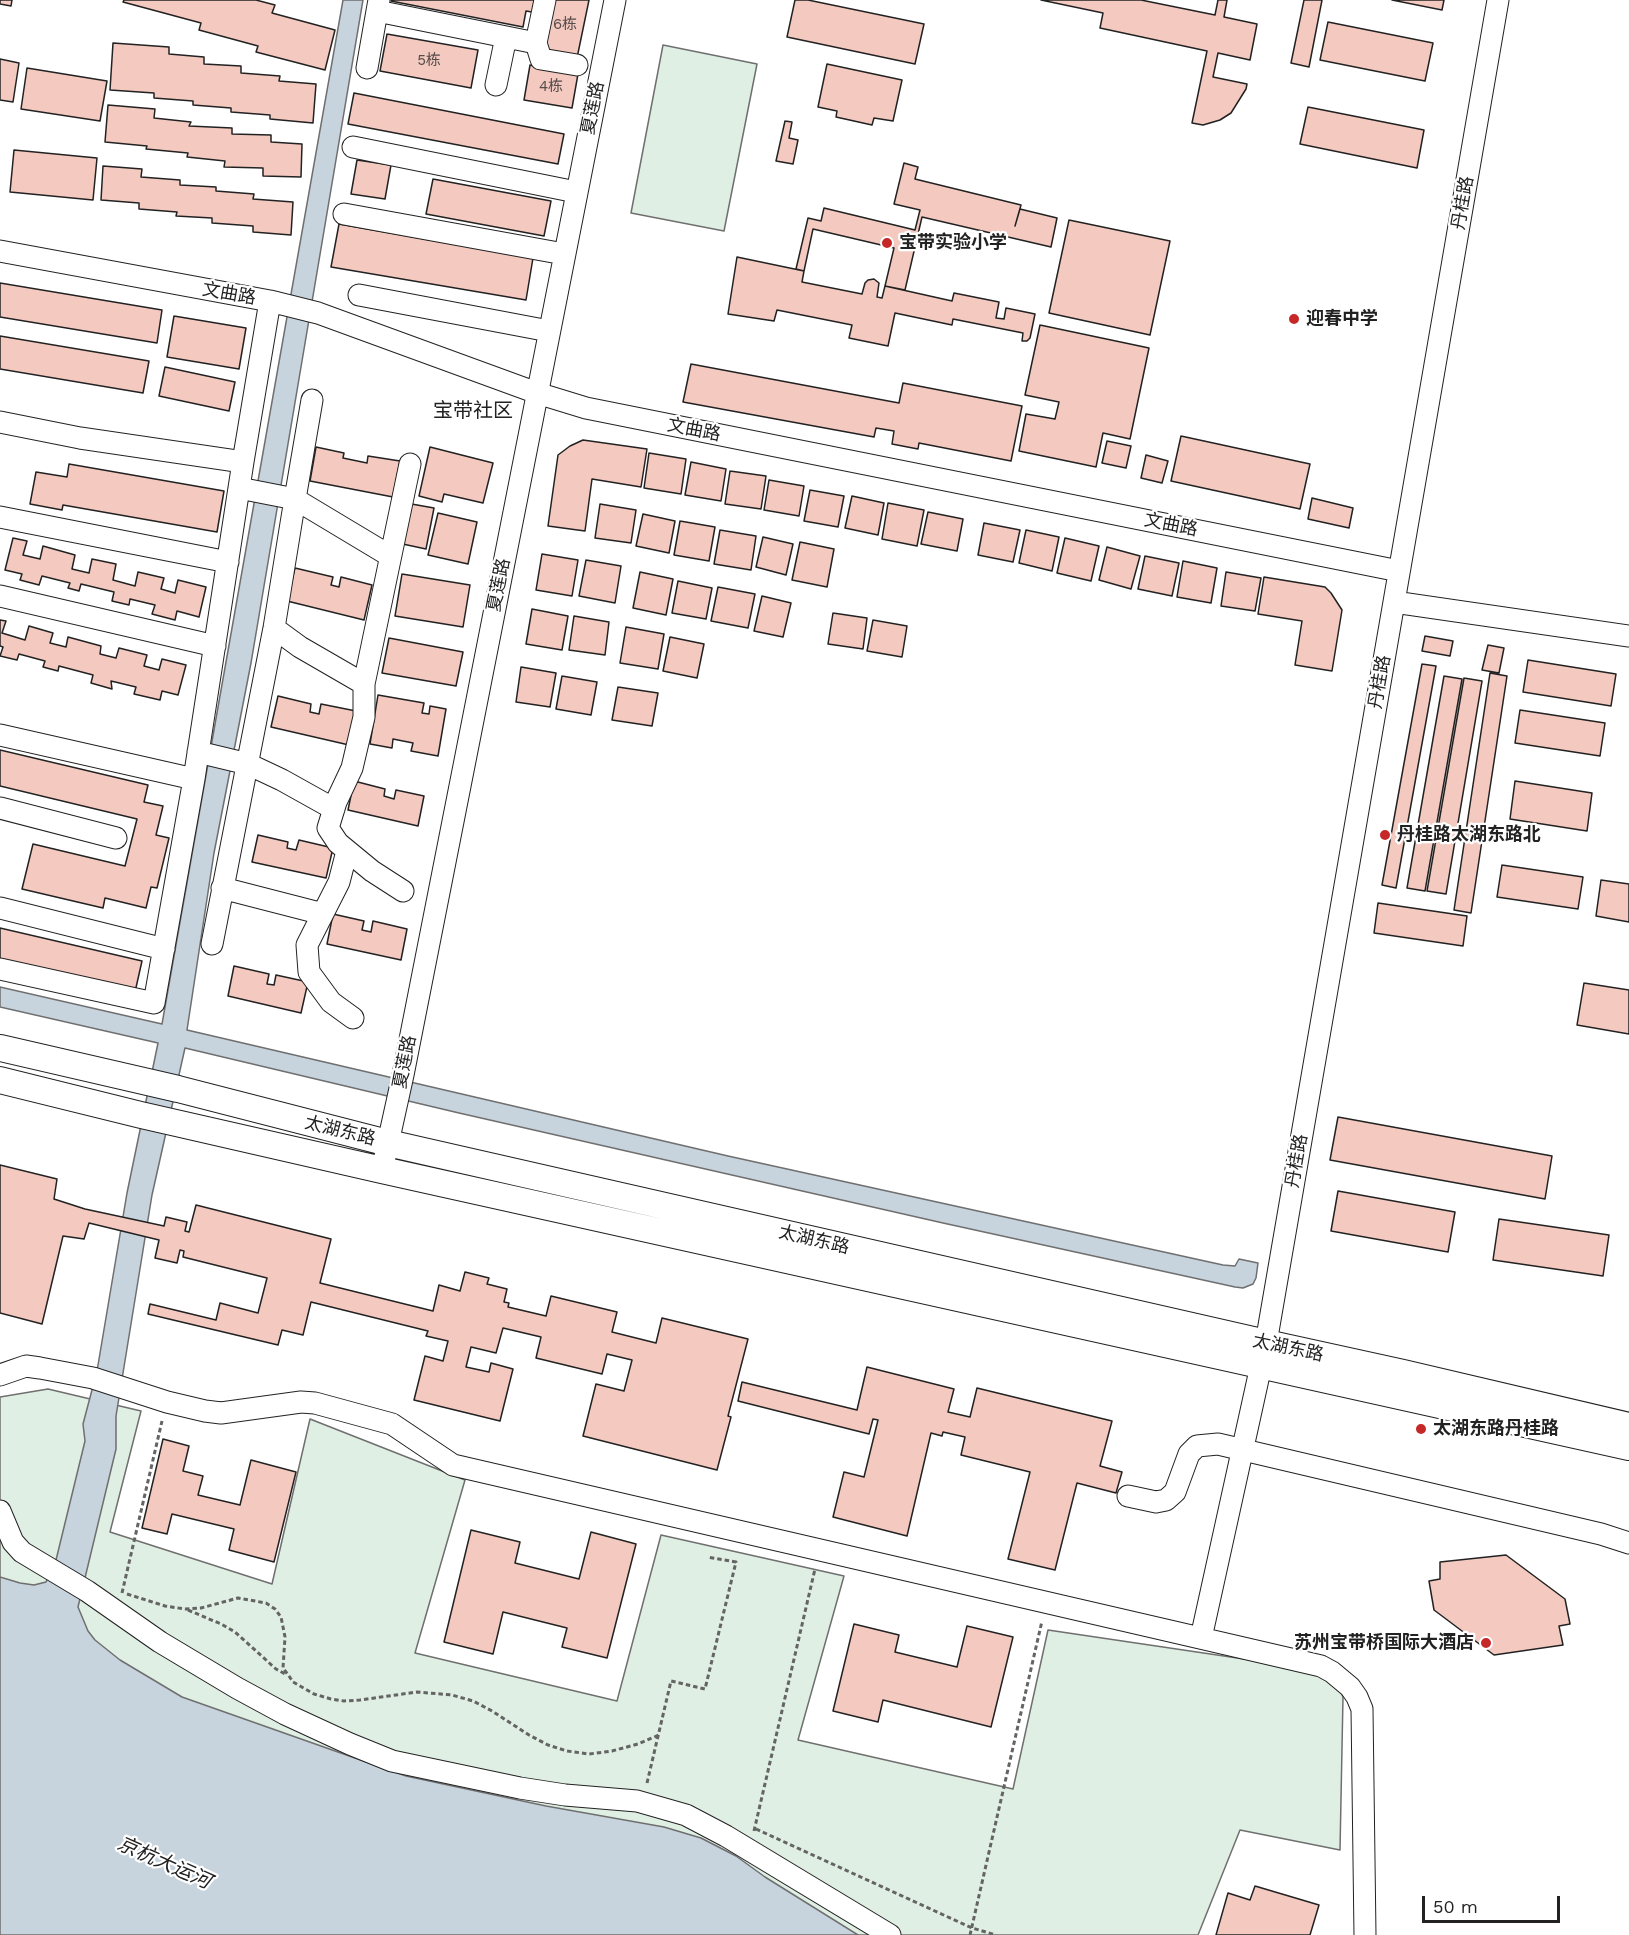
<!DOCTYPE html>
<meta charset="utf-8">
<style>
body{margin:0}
#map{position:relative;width:1629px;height:1935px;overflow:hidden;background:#fff;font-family:"Work Sans",sans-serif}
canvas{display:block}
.scale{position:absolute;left:1422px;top:1896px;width:138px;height:27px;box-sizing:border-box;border:3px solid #222;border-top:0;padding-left:8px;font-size:18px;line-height:21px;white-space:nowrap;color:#222;-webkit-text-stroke:4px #fff;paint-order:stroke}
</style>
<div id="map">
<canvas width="1629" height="1935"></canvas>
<div class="scale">50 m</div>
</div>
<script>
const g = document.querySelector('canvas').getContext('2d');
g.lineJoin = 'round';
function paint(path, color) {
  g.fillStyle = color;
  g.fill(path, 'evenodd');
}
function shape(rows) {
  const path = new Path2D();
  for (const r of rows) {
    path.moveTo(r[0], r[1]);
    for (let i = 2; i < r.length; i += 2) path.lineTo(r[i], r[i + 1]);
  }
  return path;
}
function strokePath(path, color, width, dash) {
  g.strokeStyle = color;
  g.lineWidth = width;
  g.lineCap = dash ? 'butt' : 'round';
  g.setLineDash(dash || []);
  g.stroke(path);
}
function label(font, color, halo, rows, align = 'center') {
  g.font = font + ' "Work Sans","Noto Sans SC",sans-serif';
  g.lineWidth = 4.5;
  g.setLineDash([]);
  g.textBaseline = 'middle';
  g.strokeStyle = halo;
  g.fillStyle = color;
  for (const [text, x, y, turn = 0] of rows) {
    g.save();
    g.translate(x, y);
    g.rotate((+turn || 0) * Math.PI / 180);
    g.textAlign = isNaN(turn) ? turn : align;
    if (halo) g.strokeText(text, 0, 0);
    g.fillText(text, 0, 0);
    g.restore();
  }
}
const green = shape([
 [663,45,757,64,724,231,631,213,663,45],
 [48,1389,141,1411,110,1532,272,1584,310,1419,465,1480,415,1653,617,1701,661,1535,844,1576,798,1740,1013,1789,1048,1630,1332,1672,1343,1697,1340,1850,1240,1830,1198,1935,0,1935,0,1397,48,1389]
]);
const water = shape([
 [343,0,363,0,251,663,214,853,187,1030,728,1156,1223,1265,1235,1266,1239,1259,1258,1263,1256,1278,1253,1284,1243,1288,1235,1287,943,1223,459,1113,185,1048,152,1195,116,1416,116,1449,78,1607,88,1631,95,1640,120,1660,182,1697,406,1776,546,1806,664,1827,701,1838,736,1856,765,1877,858,1935,0,1935,0,1577,20,1583,34,1585,46,1582,56,1560,85,1441,83,1424,97,1371,127,1193,158,1043,0,1007,0,987,162,1024,343,0]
]);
const building = shape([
 [0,0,12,0,11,6,0,4,0,0],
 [124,0,256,0,275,5,272,13,335,30,325,70,256,52,258,46,199,30,201,23,123,2,124,0],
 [392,0,540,0,538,13,526,11,523,27,391,1,392,0],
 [552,0,589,0,577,58,541,50,552,0],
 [795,0,808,0,924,24,915,64,787,37,795,0],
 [1041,0,1141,0,1215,15,1218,0,1227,0,1224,17,1257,24,1250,60,1218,53,1213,77,1247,84,1246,89,1231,113,1220,120,1203,125,1192,123,1207,51,1100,28,1103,13,1041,0],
 [1304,0,1322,0,1309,67,1291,63,1304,0],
 [1392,0,1444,0,1442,10,1392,0],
 [1328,22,1433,43,1425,81,1320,60,1328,22],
 [387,34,478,50,471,88,380,71,387,34],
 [113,43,169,47,169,54,204,57,204,64,241,66,241,73,280,76,279,81,316,84,313,123,270,119,270,115,231,112,231,108,193,105,193,101,154,98,154,93,110,90,113,43],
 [0,59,19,63,13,102,0,100,0,59],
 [827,64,902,80,893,121,874,118,872,125,836,117,837,111,818,107,827,64],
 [530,65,578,74,572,108,524,100,530,65],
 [27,68,107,81,100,121,21,109,27,68],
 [354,93,564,134,558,164,348,124,354,93],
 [108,105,155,109,154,118,191,122,189,126,232,128,232,134,271,135,271,142,302,144,301,177,263,176,263,168,224,167,225,161,187,157,188,153,146,149,147,146,105,142,108,105],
 [1308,107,1424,130,1417,168,1300,144,1308,107],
 [785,121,792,122,789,138,798,140,793,164,776,161,785,121],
 [14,150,97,158,93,200,10,192,14,150],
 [357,160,391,165,385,199,351,194,357,160],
 [904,163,918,167,915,179,1021,205,1015,226,1020,209,1057,218,1051,247,922,217,905,290,885,286,894,248,813,229,804,271,796,269,808,218,821,221,824,208,915,230,920,210,894,204,904,163],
 [103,166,142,169,141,177,180,180,180,185,216,187,216,191,254,194,253,199,293,202,291,235,253,232,253,226,212,223,212,218,176,216,177,212,139,209,139,203,101,200,103,166],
 [433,179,551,201,544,236,426,214,433,179],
 [1069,220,1170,241,1150,335,1049,313,1069,220],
 [339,224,533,258,526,300,331,267,339,224],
 [737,257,804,271,802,282,862,294,865,283,868,280,874,279,879,283,877,297,882,298,885,286,952,301,954,293,999,302,996,318,1004,319,1006,308,1035,314,1030,338,1027,341,1022,341,1023,333,953,319,952,325,895,313,888,346,849,338,852,325,777,310,774,321,728,314,737,257],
 [0,283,162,310,157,343,0,317,0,283],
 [174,316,246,328,239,369,167,357,174,316],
 [1040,325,1149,348,1130,439,1103,433,1096,467,1019,451,1026,414,1055,419,1059,402,1025,395,1040,325],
 [0,336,149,361,143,393,0,369,0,336],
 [691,364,899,403,903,383,1022,406,1011,461,919,443,918,449,892,444,894,431,876,428,874,437,683,402,691,364],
 [165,367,235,382,229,411,159,396,165,367],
 [1181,436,1310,464,1300,509,1171,481,1181,436],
 [583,440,647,449,641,487,592,479,585,531,548,526,558,455,570,446,583,440],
 [1107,441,1131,446,1126,468,1102,463,1107,441],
 [316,447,344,453,343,458,367,463,368,456,400,461,393,497,310,481,316,447],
 [430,447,493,463,483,503,444,494,442,502,419,496,430,447],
 [649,453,686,459,681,494,644,488,649,453],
 [1146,455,1168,461,1162,483,1141,478,1146,455],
 [691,462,726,469,721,501,685,495,691,462],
 [69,464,224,491,217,532,63,505,62,510,30,504,36,472,67,477,69,464],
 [730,471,766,476,761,509,725,504,730,471],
 [769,480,804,486,799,516,764,510,769,480],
 [810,490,844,496,838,527,804,521,810,490],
 [852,496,884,503,878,535,845,528,852,496],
 [1312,498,1353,508,1349,528,1308,519,1312,498],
 [406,503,434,508,426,549,398,543,406,503],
 [888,503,924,510,917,546,882,539,888,503],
 [600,504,636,510,631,543,595,538,600,504],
 [928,512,963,519,957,551,921,544,928,512],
 [438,513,477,522,468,564,428,555,438,513],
 [643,514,675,521,669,553,636,546,643,514],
 [680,521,715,527,709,561,674,555,680,521],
 [984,523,1020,530,1013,562,978,555,984,523],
 [720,530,756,536,751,570,714,564,720,530],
 [1026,530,1059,537,1052,571,1019,563,1026,530],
 [763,537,793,544,786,575,756,567,763,537],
 [13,538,27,541,23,555,40,559,43,546,75,555,72,569,89,573,92,559,116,564,113,580,135,586,138,572,164,578,161,589,175,593,178,580,206,587,199,617,177,611,175,620,152,614,155,605,130,599,129,605,112,601,114,592,81,584,79,591,68,588,70,583,42,576,39,585,20,580,22,574,5,570,13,538],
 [1065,538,1099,546,1091,581,1057,573,1065,538],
 [800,542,834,549,827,587,792,580,800,542],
 [1107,547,1140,556,1131,589,1099,580,1107,547],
 [542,554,578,560,572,596,536,590,542,554],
 [1145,556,1179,563,1172,596,1138,589,1145,556],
 [586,560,621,566,615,603,579,596,586,560],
 [1183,561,1217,568,1211,603,1177,597,1183,561],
 [295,568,333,577,331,585,339,587,341,577,372,585,364,620,287,601,295,568],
 [640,572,673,579,666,615,633,608,640,572],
 [1226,572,1261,578,1255,611,1221,606,1226,572],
 [402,574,470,585,463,627,395,616,402,574],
 [1264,577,1325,587,1331,593,1342,610,1332,671,1295,665,1302,621,1258,614,1264,577],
 [678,581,712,588,706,619,672,613,678,581],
 [718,587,755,594,748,628,711,621,718,587],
 [762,596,791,603,783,637,754,631,762,596],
 [532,609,568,616,562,650,526,644,532,609],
 [833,613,867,618,863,649,828,644,833,613],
 [574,616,609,622,605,655,569,650,574,616],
 [0,620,6,621,2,633,25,640,29,626,53,633,50,643,66,647,68,637,101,646,100,654,116,658,119,648,147,655,144,666,159,670,162,659,186,665,178,695,162,691,160,700,134,694,136,687,111,681,112,689,91,683,93,675,59,666,58,671,43,667,45,661,19,654,17,660,0,656,3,647,0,646,0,620],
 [873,620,907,626,902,657,867,651,873,620],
 [626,627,664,634,658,669,620,663,626,627],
 [1425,636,1453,641,1450,656,1422,651,1425,636],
 [670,637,704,644,697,678,663,671,670,637],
 [389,638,463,652,456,686,382,673,389,638],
 [1488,645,1504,648,1499,673,1482,670,1488,645],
 [1528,660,1616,674,1611,706,1523,692,1528,660],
 [1422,664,1436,666,1396,888,1382,885,1422,664],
 [521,667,556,673,550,707,516,702,521,667],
 [1490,673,1507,676,1471,913,1454,910,1490,673],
 [562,676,597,682,591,715,556,709,562,676],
 [1444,676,1462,679,1425,891,1407,888,1444,676],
 [1464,678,1482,681,1446,894,1427,891,1464,678],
 [618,687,658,693,652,726,612,720,618,687],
 [378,695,424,703,422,713,429,714,430,706,446,709,438,756,411,751,413,743,393,739,392,748,370,744,378,695],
 [278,696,311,704,310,712,319,714,321,704,356,711,349,745,271,727,278,696],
 [1520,710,1605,723,1600,756,1515,743,1520,710],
 [0,750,148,785,144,802,163,806,156,835,169,838,157,888,151,887,146,908,105,898,103,908,22,889,33,844,125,866,137,819,0,786,0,750],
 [354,781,385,789,384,796,394,799,396,790,424,796,418,826,348,810,354,781],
 [1515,781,1592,793,1587,831,1510,819,1515,781],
 [258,835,288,842,287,848,296,850,299,840,333,848,326,878,252,862,258,835],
 [1502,865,1583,877,1578,909,1497,897,1502,865],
 [1601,880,1629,884,1629,922,1596,916,1601,880],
 [1378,903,1467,916,1463,946,1374,933,1378,903],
 [333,914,364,921,362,930,371,932,373,921,407,929,401,960,327,944,333,914],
 [0,928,142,961,135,992,0,961,0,928],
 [234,966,269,974,267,984,274,985,276,975,308,982,301,1013,228,996,234,966],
 [1584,983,1629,990,1629,1034,1577,1025,1584,983],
 [1338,1117,1552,1156,1545,1199,1330,1160,1338,1117],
 [0,1165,57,1179,54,1199,85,1209,164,1226,166,1217,187,1222,185,1231,189,1232,196,1205,331,1239,320,1283,433,1311,439,1285,460,1291,465,1272,489,1278,487,1284,507,1289,504,1302,509,1303,508,1307,546,1316,551,1296,617,1312,612,1332,656,1343,662,1318,748,1339,728,1416,731,1417,717,1470,583,1436,596,1384,624,1391,632,1360,607,1354,602,1374,536,1358,541,1337,503,1328,496,1353,471,1347,466,1367,489,1372,491,1363,513,1369,500,1421,414,1400,425,1356,443,1361,448,1341,426,1336,428,1331,311,1302,303,1335,282,1330,278,1345,148,1314,150,1304,216,1320,220,1303,258,1313,267,1278,183,1257,184,1251,180,1250,177,1263,155,1258,159,1240,89,1223,84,1239,63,1236,42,1324,0,1313,0,1165],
 [1338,1191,1455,1212,1448,1252,1331,1231,1338,1191],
 [1499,1219,1609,1235,1603,1276,1493,1260,1499,1219],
 [867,1367,954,1389,948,1412,970,1417,977,1388,1112,1421,1100,1466,1122,1472,1116,1493,1077,1483,1055,1570,1008,1559,1030,1472,961,1455,965,1437,943,1432,942,1436,931,1433,907,1536,833,1517,844,1472,864,1477,878,1420,873,1419,869,1434,738,1401,742,1382,857,1410,867,1367],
 [163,1439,189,1446,183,1471,203,1476,198,1495,240,1505,251,1460,296,1472,274,1562,229,1550,234,1529,172,1514,167,1534,142,1528,163,1439],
 [471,1530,520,1542,515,1563,579,1579,591,1532,636,1544,607,1658,562,1647,567,1628,503,1612,493,1654,444,1642,471,1530],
 [1506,1555,1565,1599,1570,1624,1559,1626,1563,1645,1494,1655,1434,1610,1429,1581,1440,1579,1440,1562,1506,1555],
 [854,1624,899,1635,895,1652,957,1667,967,1626,1013,1637,991,1727,883,1700,878,1722,833,1711,854,1624],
 [1255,1886,1319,1905,1310,1935,1216,1935,1228,1893,1250,1900,1255,1886]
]);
const path = shape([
 [122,1593,162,1421],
 [127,1594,165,1606,185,1609,201,1608,238,1598,266,1603,275,1609,281,1617,285,1637,283,1668,289,1676,293,1682,314,1694,331,1699,344,1701,360,1700,417,1692,452,1695,473,1701,492,1711,529,1735,548,1745,567,1751,589,1754,612,1751,638,1744,659,1735],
 [188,1610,221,1624,235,1632,276,1669,287,1675],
 [647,1783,671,1681,705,1689,736,1562,707,1557],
 [756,1829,972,1928,996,1935],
 [754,1831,815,1569],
 [970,1935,1042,1621]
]);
const minor = shape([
 [379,0,377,11,536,43],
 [545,0,536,43,541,59,577,65],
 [367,68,377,11],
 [496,85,506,37],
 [353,147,576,192],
 [344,214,564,254],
 [0,251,270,301,318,313,537,393,586,408,1399,571],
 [359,295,549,331],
 [0,422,80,438,243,462],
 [239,488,295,499,312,400],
 [0,517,228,562],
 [0,596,215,646],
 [1394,602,1629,636],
 [274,628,300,647,364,684],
 [0,735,194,779],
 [198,752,248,764,282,780,334,809],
 [0,808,116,838],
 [347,851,339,882,307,945,309,972,331,1002,353,1018],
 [222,888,323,914],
 [403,891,372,871,338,843,328,828,336,802,352,768,364,717,364,684,410,464],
 [0,908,164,949],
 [212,944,274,628,295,499,390,556],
 [0,969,154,1003,194,779,243,462,270,301],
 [382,1170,403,1075,615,0],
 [0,1375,26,1366,40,1368,93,1378,167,1402,205,1411,221,1413,301,1402,315,1403,392,1424,453,1465,1321,1666,1332,1672,1350,1687,1357,1697,1362,1709,1365,1935],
 [1128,1496,1156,1502,1166,1500,1175,1492,1189,1454,1197,1446,1218,1444,1601,1534,1629,1543],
 [0,1511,13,1542,22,1552,87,1591,160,1642,237,1688,285,1714,350,1744,392,1761,520,1788,565,1795,637,1801,686,1815,726,1836,890,1935],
 [1201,1638,1266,1343,1498,0]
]);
const major = shape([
 [0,1048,178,1089,388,1143,1266,1343,1403,1373,1629,1426],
 [0,1080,141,1115,382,1170,1629,1447]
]);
const markers = [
 [887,243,6,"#c62828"],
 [1294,319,6,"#c62828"],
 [1385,835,6,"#c62828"],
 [1421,1429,6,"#c62828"],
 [1486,1643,6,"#c62828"]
];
const numberNames = [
 ["6栋",565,25],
 ["5栋",429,61],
 ["4栋",551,87]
];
const streetNames = [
 ["夏莲路",593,108,-79],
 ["丹桂路",1463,203,-80],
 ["文曲路",229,294,10],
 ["文曲路",694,430,11],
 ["文曲路",1171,525,11],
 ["夏莲路",499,585,-79],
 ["丹桂路",1380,682,-80],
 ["夏莲路",405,1062,-79],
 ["太湖东路",340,1131,14],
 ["丹桂路",1297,1161,-80],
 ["太湖东路",814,1240,13],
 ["太湖东路",1288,1348,12]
];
const poiNames = [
 ["宝带实验小学",899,243],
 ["迎春中学",1306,319],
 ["丹桂路太湖东路北",1397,835],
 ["太湖东路丹桂路",1433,1429],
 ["苏州宝带桥国际大酒店",1474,1643,"right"]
];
const neighbourhoodNames = [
 ["宝带社区",473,411]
];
const waterNames = [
 ["京杭大运河",164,1863,24]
];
paint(green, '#e0efe3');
strokePath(green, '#6f6f6f', 1.5);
paint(water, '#c7d3dd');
strokePath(water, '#6f6f6f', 1.5);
paint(building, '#f3c9c0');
strokePath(building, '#222', 1.5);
strokePath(minor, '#222', 23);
strokePath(major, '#222', 28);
strokePath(path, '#646464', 3, [4.5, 3]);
strokePath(minor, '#fff', 21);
strokePath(major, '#fff', 26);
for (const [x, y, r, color] of markers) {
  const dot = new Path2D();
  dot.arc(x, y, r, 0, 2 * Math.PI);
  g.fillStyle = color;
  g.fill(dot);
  strokePath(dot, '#fff', 2);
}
label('15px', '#564c4a', null, numberNames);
label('18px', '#222', '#fff', streetNames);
label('bold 18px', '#222', '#fff', poiNames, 'left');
label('20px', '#222', '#fff', neighbourhoodNames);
label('italic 20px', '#222', '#fff', waterNames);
</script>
